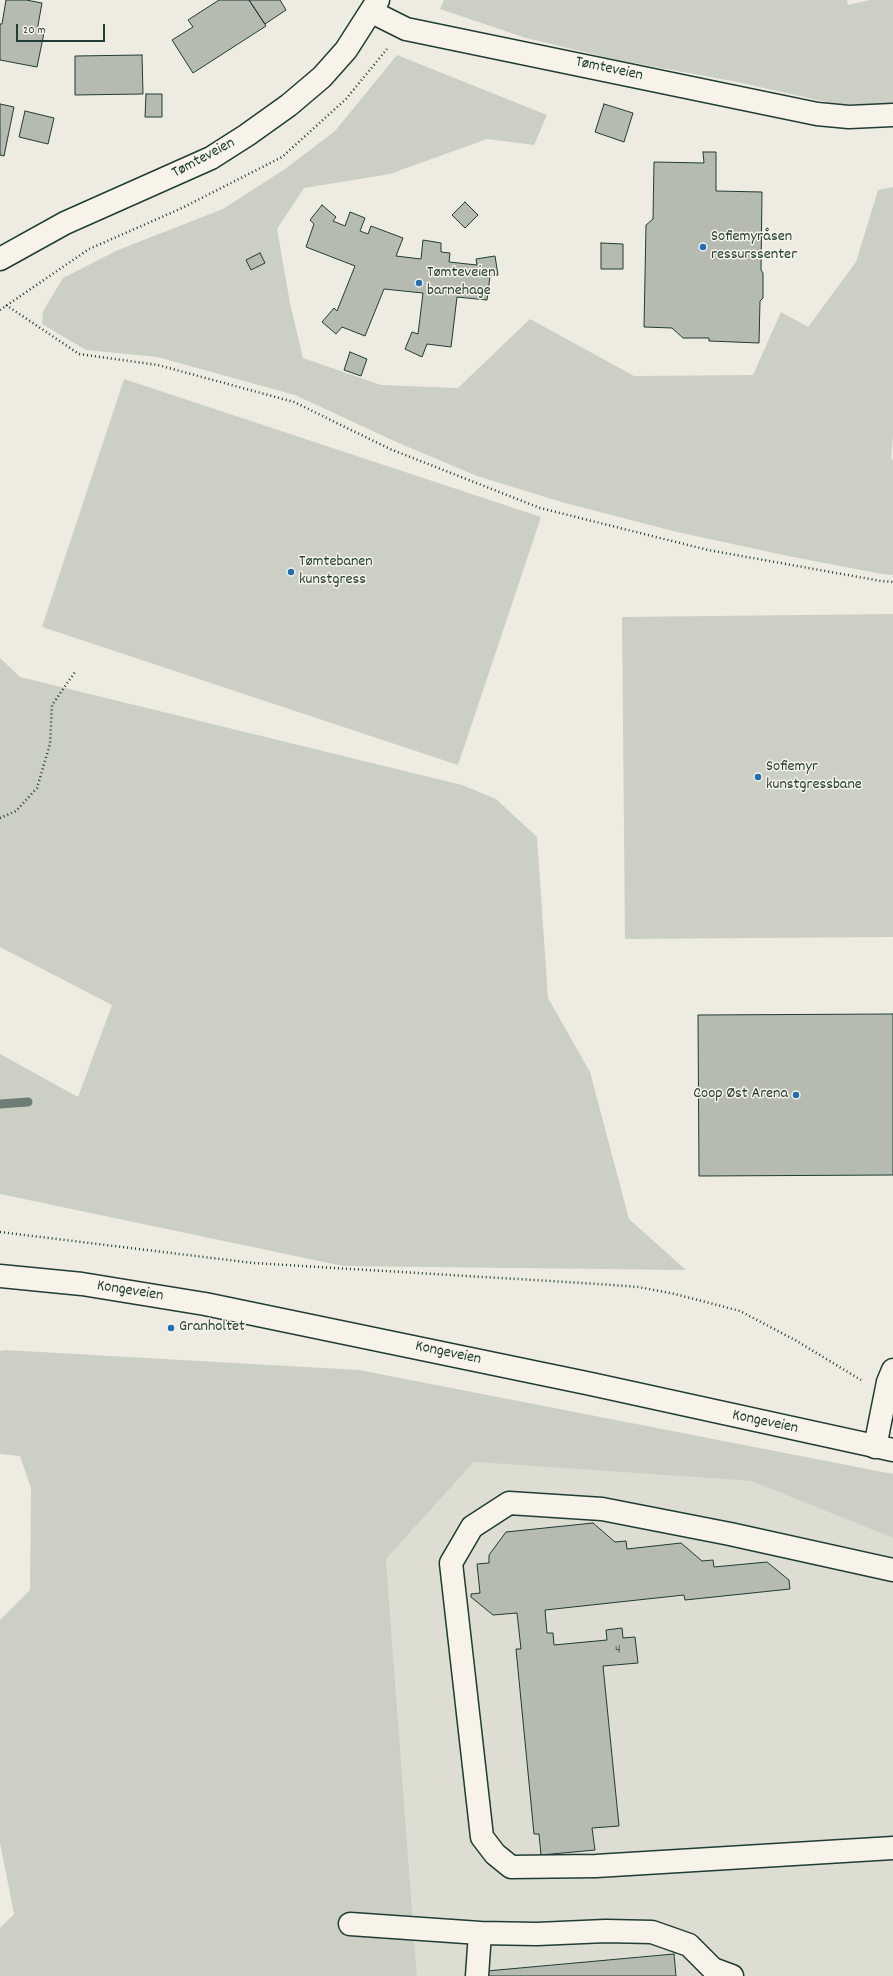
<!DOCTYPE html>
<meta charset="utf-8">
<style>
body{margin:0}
#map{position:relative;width:893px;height:1976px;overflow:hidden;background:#eeece1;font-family:Dekko,sans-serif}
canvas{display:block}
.scale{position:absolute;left:16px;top:24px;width:89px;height:18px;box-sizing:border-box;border:2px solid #1f3d34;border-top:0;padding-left:5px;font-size:12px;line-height:14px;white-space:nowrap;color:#1f3d34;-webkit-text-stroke:3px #f7f3e8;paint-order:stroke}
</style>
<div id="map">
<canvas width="893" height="1976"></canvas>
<div class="scale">20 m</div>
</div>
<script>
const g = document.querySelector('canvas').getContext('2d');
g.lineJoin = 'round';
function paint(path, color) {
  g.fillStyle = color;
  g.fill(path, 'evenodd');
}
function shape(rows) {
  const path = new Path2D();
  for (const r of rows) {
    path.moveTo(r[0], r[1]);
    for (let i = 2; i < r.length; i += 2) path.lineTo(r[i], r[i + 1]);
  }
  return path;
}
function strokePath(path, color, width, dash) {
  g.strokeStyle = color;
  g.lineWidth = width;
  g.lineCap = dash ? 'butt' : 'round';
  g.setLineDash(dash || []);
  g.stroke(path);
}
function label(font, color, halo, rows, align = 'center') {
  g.font = font + ' Dekko,sans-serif';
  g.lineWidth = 3;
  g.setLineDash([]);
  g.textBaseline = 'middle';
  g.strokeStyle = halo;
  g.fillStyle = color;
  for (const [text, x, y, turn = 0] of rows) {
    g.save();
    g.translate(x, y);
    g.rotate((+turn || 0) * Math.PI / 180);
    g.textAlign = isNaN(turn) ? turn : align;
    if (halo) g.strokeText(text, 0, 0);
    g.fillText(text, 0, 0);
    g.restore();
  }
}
const built = shape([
 [474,1462,751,1481,893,1538,893,1976,417,1976,386,1559]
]);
const green = shape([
 [444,0,847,0,848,5,870,0,893,0,893,104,835,104,737,82,613,59,526,38,440,9],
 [397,55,547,115,534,145,487,139,390,174,304,188,277,229,290,303,303,358,381,385,458,388,530,319,634,376,753,375,781,312,808,327,856,262,878,190,893,187,893,435,891,459,893,460,893,575,882,574,788,556,677,532,565,503,477,476,394,441,295,395,157,357,86,350,42,324,43,311,63,278,118,250,223,209,285,169,335,131],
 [124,379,541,517,458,765,42,627],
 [893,614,893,937,625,939,622,617],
 [0,658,20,677,462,785,496,799,537,837,548,998,590,1072,629,1219,686,1270,343,1266,0,1194,0,1054,78,1097,112,1005,0,947],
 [5,1350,359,1370,893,1474,893,1538,751,1481,474,1462,386,1559,417,1976,0,1976,0,1928,14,1914,0,1843,0,1620,30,1590,31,1488,20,1456,0,1454,0,1351]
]);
const stream = shape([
 [0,1104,28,1102]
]);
const building = shape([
 [6,0,26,0,42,3,37,31,44,33,37,67,0,60,0,24,2,24,6,0],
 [219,0,249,0,266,26,193,73,172,40,193,27,188,20,219,0],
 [249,0,280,0,286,10,265,24,249,0],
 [142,55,143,94,75,95,75,56,142,55],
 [146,94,162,94,162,117,145,117,146,94],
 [0,104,14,107,4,156,0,155,0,104],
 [604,104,633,113,624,142,595,132,604,104],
 [25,111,54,118,48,144,19,137,25,111],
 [703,152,716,152,716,191,762,192,761,270,763,273,763,298,760,301,759,343,709,341,709,338,683,338,672,328,644,327,646,225,653,219,654,162,704,163,703,152],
 [465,202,478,215,465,228,452,215,465,202],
 [322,205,336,217,333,221,345,226,350,212,365,218,360,231,368,234,371,226,403,238,396,256,421,259,423,240,441,243,441,252,450,253,449,262,477,265,476,259,495,256,498,275,490,276,487,300,457,297,451,347,427,344,422,357,405,349,412,332,418,334,423,293,384,289,365,336,342,327,336,334,322,322,334,308,337,311,355,266,306,247,314,224,310,220,322,205],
 [601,243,623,244,623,269,601,269,601,243],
 [260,253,265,263,251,270,246,260,260,253],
 [350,352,367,359,361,376,344,370,350,352],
 [893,1014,893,1175,699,1176,698,1015,893,1014],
 [593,1523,615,1542,626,1541,627,1549,681,1543,702,1561,713,1560,714,1567,767,1562,789,1580,790,1589,685,1600,684,1595,545,1610,547,1633,553,1633,554,1645,607,1640,606,1630,622,1628,623,1638,635,1637,638,1663,603,1666,619,1826,592,1828,595,1850,541,1855,539,1834,534,1834,516,1649,521,1649,517,1613,493,1615,471,1597,471,1594,480,1593,477,1564,489,1563,489,1555,506,1532,593,1523],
 [674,1954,676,1976,488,1976,487,1971,674,1954]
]);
const path = shape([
 [6,305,79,354,158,365,294,402,390,449,540,508,708,550,881,581,893,582],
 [0,310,89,249,180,209,282,157,346,99,387,49],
 [0,818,16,811,37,788,50,744,52,705,75,672],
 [0,1232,253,1263,599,1284,638,1287,675,1294,740,1311,795,1340,861,1380]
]);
const minor = shape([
 [372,12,406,29,817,114,849,117,893,115],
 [0,259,65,223,211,158,247,135,289,105,322,77,346,50,378,0],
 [875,1447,888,1382,893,1370],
 [893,1570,730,1534,602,1509,509,1503,472,1527,451,1563,482,1837,495,1854,511,1867,596,1866,893,1848],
 [350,1924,480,1933,537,1934,606,1931,652,1932,689,1945,713,1969,732,1976],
 [477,1976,480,1933]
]);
const major = shape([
 [0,1276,82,1284,205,1304,591,1384,893,1450]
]);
const markers = [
 [703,247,4,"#1f6fb2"],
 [419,283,4,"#1f6fb2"],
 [291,572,4,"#1f6fb2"],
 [758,777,4,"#1f6fb2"],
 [796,1095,4,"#1f6fb2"],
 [171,1328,4,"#1f6fb2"]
];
const numberNames = [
 ["4",618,1651]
];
const streetNames = [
 ["Tømteveien",609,70,12],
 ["Tømteveien",204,159,-28],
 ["Kongeveien",130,1292,9],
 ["Kongeveien",448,1354,12],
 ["Kongeveien",765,1423,12]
];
const poiNames = [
 ["Sofiemyråsen",711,238],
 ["ressurssenter",711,256],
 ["Tømteveien",427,274],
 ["barnehage",427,292],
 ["Tømtebanen",299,563],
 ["kunstgress",299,581],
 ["Sofiemyr",766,768],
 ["kunstgressbane",766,786],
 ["Coop Øst Arena",788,1095,"right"],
 ["Granholtet",179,1328]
];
paint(built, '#ddddd2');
paint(green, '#cccfc4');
strokePath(stream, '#6c7e74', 9);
paint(building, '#b5bbb0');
strokePath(building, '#1f3d34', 1);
strokePath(minor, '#1f3d34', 25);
strokePath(major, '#1f3d34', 25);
strokePath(path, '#1f3d34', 2.5, [1, 3]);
strokePath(minor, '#f7f3e8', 22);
strokePath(major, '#f7f3e8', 22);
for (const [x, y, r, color] of markers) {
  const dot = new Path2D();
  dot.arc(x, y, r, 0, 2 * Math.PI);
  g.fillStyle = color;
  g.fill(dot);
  strokePath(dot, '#f7f3e8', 1.5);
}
label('14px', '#445c53', null, numberNames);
label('16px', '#1f3d34', '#f7f3e8', streetNames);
label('16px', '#1f3d34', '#f7f3e8', poiNames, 'left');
</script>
